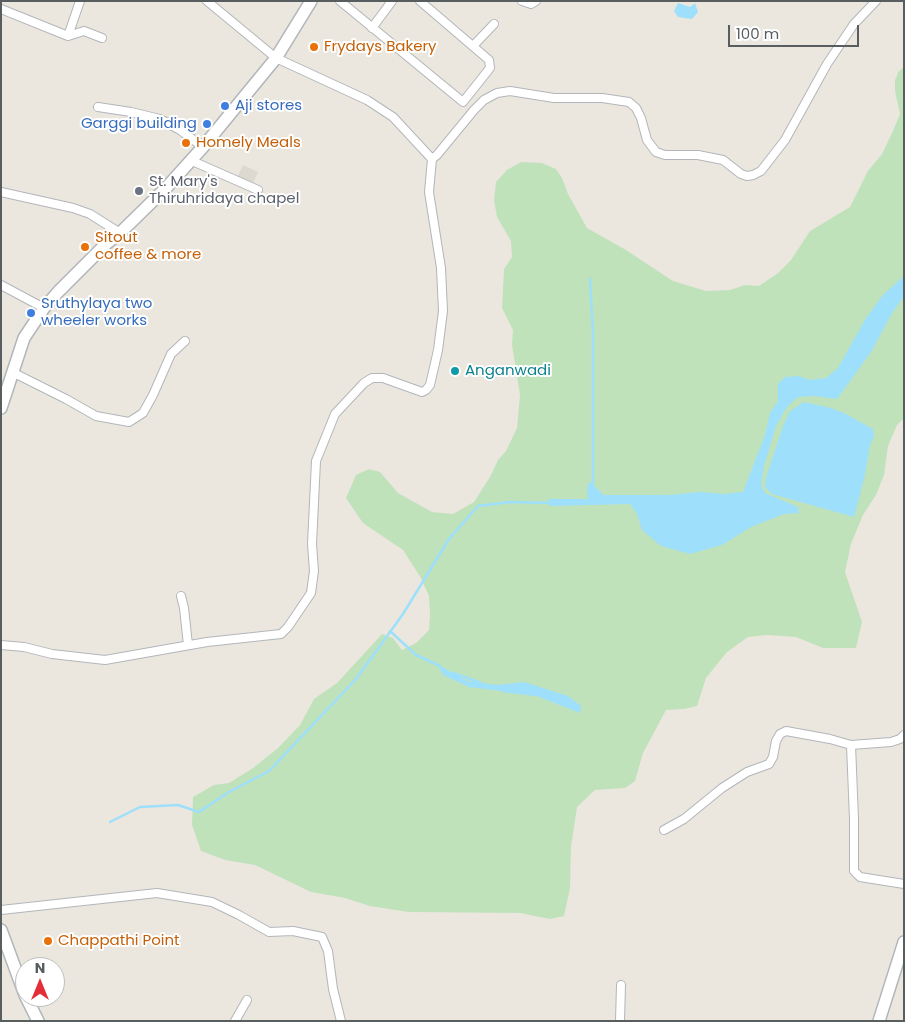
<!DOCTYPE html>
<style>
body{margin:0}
#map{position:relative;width:905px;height:1022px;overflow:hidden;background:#ebe7df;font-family:Poppins,sans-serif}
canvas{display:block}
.frame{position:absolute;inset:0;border:2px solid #585d60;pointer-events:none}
.north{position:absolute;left:15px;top:957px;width:50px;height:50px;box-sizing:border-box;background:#fff;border:1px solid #bcbebf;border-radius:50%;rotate:0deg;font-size:14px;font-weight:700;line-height:20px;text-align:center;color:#585d60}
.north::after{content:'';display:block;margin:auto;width:18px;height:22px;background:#e32d37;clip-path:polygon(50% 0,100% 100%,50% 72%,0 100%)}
.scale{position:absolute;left:728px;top:25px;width:131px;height:22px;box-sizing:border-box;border:2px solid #585d60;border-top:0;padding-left:6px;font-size:15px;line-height:18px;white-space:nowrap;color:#585d60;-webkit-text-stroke:4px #fff;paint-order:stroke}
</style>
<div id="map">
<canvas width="905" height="1022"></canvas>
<div class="frame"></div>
<div class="north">N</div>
<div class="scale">100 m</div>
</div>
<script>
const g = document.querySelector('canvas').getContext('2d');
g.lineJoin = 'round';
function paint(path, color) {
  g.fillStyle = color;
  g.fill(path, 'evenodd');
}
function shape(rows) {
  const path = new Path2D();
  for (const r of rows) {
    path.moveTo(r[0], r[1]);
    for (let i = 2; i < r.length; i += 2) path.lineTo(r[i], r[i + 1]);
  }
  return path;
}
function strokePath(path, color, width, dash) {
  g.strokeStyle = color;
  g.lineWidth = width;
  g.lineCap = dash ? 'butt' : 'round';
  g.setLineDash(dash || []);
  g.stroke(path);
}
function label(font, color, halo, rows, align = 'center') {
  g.font = font + ' Poppins,sans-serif';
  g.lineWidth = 4;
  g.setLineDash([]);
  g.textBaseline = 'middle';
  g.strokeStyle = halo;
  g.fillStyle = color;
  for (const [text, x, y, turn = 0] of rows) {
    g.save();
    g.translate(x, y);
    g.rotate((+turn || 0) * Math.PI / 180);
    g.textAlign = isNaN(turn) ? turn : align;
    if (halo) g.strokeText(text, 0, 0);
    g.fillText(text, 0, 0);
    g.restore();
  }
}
const education = shape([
 [243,165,258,172,252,186,236,180]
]);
const green = shape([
 [904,67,904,418,897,425,888,446,884,475,876,495,863,515,851,544,845,572,862,622,856,648,823,648,796,637,767,635,748,637,727,652,706,678,697,706,684,709,666,710,643,753,635,781,625,788,595,790,577,807,571,847,570,888,564,916,550,919,520,913,408,912,370,906,345,898,311,892,255,865,225,860,201,851,192,825,193,797,214,785,229,783,253,768,278,748,300,725,314,699,337,683,382,634,393,638,402,650,416,643,429,630,430,614,429,596,421,578,403,550,363,523,346,498,356,475,369,469,380,472,398,493,432,512,453,514,474,502,490,477,498,460,506,451,517,428,520,395,512,345,513,330,502,308,504,269,512,257,511,241,497,217,494,200,496,182,507,170,521,162,542,163,556,169,562,178,568,194,587,228,626,250,673,281,706,291,730,290,745,285,759,286,778,273,791,260,810,231,850,207,868,171,882,154,893,131,900,114,895,91,895,80,899,71]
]);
const water = shape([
 [678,3,690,7,695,3,698,12,692,19,678,17,674,11],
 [904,276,904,296,892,313,871,352,837,399,814,396,798,397,787,407,776,426,764,466,761,485,765,493,798,507,799,513,784,514,751,527,722,545,690,554,661,546,642,530,637,514,630,504,550,506,548,499,588,499,587,488,590,481,603,495,669,495,700,492,725,494,743,492,765,435,770,413,778,401,778,384,785,377,798,376,810,380,826,378,838,368,866,318,883,295],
 [804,402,831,408,844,413,873,429,874,436,870,445,865,475,854,517,772,494,765,487,766,478,783,426,790,411],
 [437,664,467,681,497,685,524,682,568,696,581,706,580,713,534,695,469,687,443,675]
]);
const stream = shape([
 [590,279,593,332,593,485],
 [390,631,416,655,440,666],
 [453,673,481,683],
 [503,691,537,695],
 [110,822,140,807,178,805,199,812,229,792,269,771,356,679,403,614,449,539,478,506,510,502,550,503]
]);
const minor = shape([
 [80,1,68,36,84,31,102,38],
 [340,1,463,102,490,68,489,60,420,1],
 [522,1,531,4,536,1],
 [1,9,68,36],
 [372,28,392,1],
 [473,46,494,24],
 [98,107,131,112,160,119,180,130,203,147],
 [432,159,437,155,474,110,484,100,497,93,510,91,554,98,602,98,629,102,636,108,641,118,647,140,656,152,665,155,698,155,723,160,741,174,747,176,753,175,761,171,785,140,827,64,854,24,876,1],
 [190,160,258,190],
 [1,192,73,208,90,214,120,233],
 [1,285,44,308],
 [14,373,66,399,96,416,129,422,143,413,153,395,171,354,185,341],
 [181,596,184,608,188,645],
 [1,645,24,647,52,654,105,660,207,642,281,634,288,627,311,593,314,571,312,544,316,461,335,414,364,383,372,378,383,378,422,392,426,390,430,385,438,350,443,311,441,268,429,192,432,159,393,117,367,100,276,58,207,1],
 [851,745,891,742,900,739,904,735],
 [664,830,684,819,722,788,747,772,769,764,773,757,776,741,780,734,786,731,830,739,851,745,854,819,854,871,860,877,904,884],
 [1,910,157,893,212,902,239,915,269,932,293,931,322,937,328,951,333,989,341,1021],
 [235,1021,247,1000],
 [620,1021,621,985]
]);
const secondary = shape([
 [1,408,24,338,44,308,58,292,106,244,120,233,166,188,203,147,276,58,311,1],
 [1,930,25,995],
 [26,997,38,1021],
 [879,1021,904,942]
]);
const markers = [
 [314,47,5,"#e8710a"],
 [225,106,5,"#3f7fe0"],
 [207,124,5,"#3f7fe0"],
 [186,143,5,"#e8710a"],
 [139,191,5,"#6b7280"],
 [85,247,5,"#e8710a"],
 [31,313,5,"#3f7fe0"],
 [455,371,5,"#0f9aa8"],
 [48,941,5,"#e8710a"]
];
const foodNames = [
 ["Frydays Bakery",324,47],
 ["Homely Meals",196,143],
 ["Sitout",95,238],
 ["coffee & more",95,255],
 ["Chappathi Point",58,941]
];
const shopNames = [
 ["Aji stores",235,106],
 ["Garggi building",197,124,"right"],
 ["Sruthylaya two",41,304],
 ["wheeler works",41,321]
];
const worshipNames = [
 ["St. Mary's",149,182],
 ["Thiruhridaya chapel",149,199]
];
const cultureNames = [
 ["Anganwadi",465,371]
];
paint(education, '#ddd8d0');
paint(green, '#c0e2bb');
paint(water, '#9edffc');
strokePath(stream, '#9edffc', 2.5);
strokePath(minor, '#b2b6ba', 10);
strokePath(secondary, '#b1b6ba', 14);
strokePath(minor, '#fff', 8);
strokePath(secondary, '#fff', 11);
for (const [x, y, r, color] of markers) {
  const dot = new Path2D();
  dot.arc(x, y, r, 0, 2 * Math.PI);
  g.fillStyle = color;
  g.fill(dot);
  strokePath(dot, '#fff', 2);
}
label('15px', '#c56008', '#fff', foodNames, 'left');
label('15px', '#366cbe', '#fff', shopNames, 'left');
label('15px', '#5b616d', '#fff', worshipNames, 'left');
label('15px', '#0d838f', '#fff', cultureNames, 'left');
</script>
